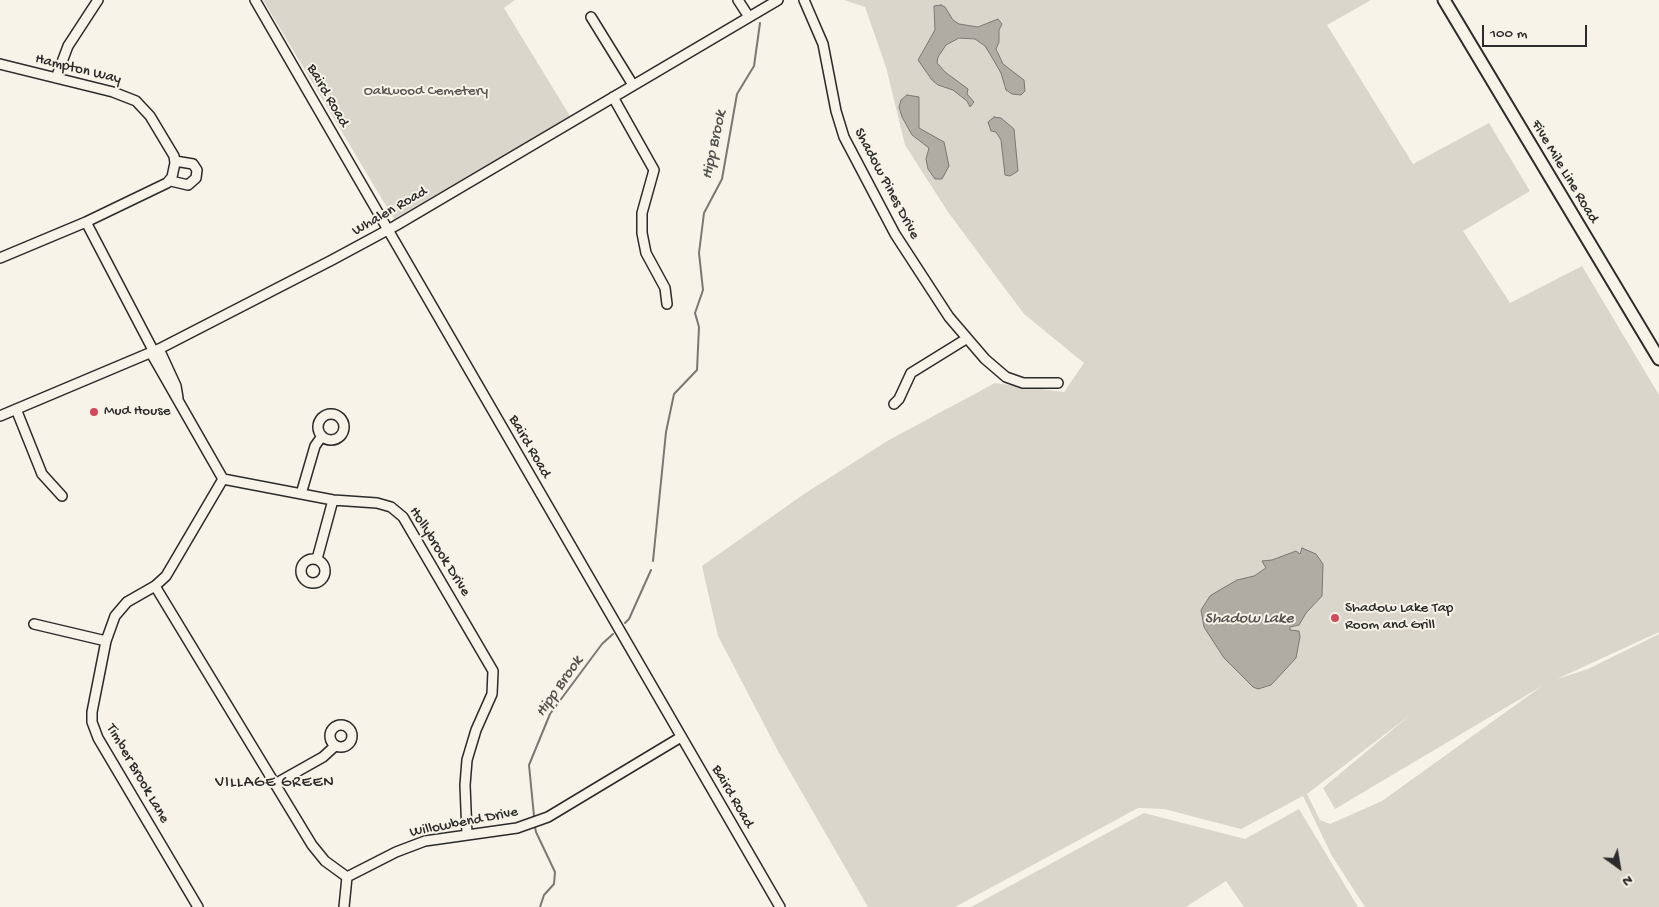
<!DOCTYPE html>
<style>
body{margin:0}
#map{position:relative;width:1659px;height:907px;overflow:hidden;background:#f7f3e8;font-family:"Gochi Hand",sans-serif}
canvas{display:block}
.north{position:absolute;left:1594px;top:842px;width:50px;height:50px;-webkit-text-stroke:4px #f7f3e8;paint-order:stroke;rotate:148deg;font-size:14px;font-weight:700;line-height:20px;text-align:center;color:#2b2b2b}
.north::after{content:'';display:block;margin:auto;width:18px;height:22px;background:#2b2b2b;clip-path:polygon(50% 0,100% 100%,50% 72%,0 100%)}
.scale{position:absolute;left:1482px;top:25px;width:105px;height:22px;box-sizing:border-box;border:2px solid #2b2b2b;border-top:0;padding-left:6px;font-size:15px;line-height:18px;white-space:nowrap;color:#2b2b2b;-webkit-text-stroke:4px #f7f3e8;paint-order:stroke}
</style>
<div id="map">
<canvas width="1659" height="907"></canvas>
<div class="north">N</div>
<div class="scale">100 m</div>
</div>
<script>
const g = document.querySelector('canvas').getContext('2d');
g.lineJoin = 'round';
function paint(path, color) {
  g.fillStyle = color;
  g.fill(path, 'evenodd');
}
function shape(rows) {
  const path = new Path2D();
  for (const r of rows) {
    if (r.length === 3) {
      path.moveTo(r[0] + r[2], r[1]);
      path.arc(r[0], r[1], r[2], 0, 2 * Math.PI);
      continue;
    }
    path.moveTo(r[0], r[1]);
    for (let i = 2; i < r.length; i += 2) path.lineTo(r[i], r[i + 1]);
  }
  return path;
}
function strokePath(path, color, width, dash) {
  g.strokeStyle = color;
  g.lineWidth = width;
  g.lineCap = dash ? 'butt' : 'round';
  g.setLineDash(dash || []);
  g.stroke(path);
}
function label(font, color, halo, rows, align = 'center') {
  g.font = font + ' "Gochi Hand",sans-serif';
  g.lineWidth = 4;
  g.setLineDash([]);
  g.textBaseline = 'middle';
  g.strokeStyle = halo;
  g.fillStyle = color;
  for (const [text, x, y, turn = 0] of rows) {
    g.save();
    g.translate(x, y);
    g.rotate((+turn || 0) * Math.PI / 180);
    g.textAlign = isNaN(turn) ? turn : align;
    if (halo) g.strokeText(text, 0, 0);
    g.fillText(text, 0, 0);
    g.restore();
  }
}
const green = shape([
 [263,0,515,0,504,8,570,116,394,219],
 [844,0,1371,0,1327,25,1413,164,1489,123,1530,191,1463,231,1510,303,1582,266,1659,395,1659,632,1557,679,1588,669,1659,634,1659,907,1365,907,1332,856,1303,796,1241,829,1164,809,1138,808,955,907,868,907,778,751,718,636,702,566,804,494,889,440,995,383,1064,392,1084,363,1024,314,948,212,905,145,886,67,865,7],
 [1542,686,1382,801,1330,824,1320,820,1307,794,1410,715,1323,788,1335,809],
 [1299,809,1358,907,1244,907,1226,881,1186,907,971,907,1144,813,1245,839]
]);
const water = shape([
 [941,5,945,7,953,20,959,24,978,27,998,19,1002,24,999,30,999,42,996,49,1003,64,1024,80,1025,91,1021,95,1012,94,1006,90,1001,73,990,54,985,46,975,39,959,38,946,45,938,57,937,63,945,72,968,89,967,94,974,102,970,107,967,101,953,90,938,85,932,80,918,60,935,30,934,6,941,5],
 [907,95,919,97,919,128,944,142,949,166,942,179,935,179,928,169,926,159,929,148,912,135,902,117,899,107,901,100,907,95],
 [994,117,1001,118,1014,129,1018,171,1010,176,1005,175,1001,140,996,132,991,131,988,122,994,117],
 [1302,548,1316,554,1323,564,1322,596,1306,613,1299,625,1290,627,1290,630,1299,631,1300,637,1296,658,1271,685,1258,689,1253,687,1224,658,1204,627,1201,610,1210,596,1218,591,1237,580,1254,576,1266,568,1262,561,1272,560,1296,551,1300,554,1302,548]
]);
const stream = shape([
 [653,561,666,432,674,394,697,370,699,327,695,313,703,290,699,253,704,213,722,179,737,94,754,66,760,23],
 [625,623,629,619,651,570],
 [534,816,529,765,550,714,602,644,613,634],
 [535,827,536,832,555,872,554,884,544,895,540,907]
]);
const minor = shape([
 [255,0,780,907],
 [738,0,749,17],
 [804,0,823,44,836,111,844,137,895,234,949,317,985,359,1006,377,1023,383,1058,383],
 [591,17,633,85],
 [0,64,113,92,136,101,150,116,174,156,175,163,172,177,167,183,86,222,0,258],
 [56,78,68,46,98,0],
 [613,97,654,170,642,213,642,233,646,253,665,288,667,304],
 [171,181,188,185,196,178,197,170,193,164,175,161],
 [86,222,154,352],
 [159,349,176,386,178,398],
 [151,353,223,479,333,500,377,503,391,507,403,517,493,671,492,694,476,730,467,760,465,785,467,834],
 [894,404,899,399,911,373,966,339],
 [16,409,42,474,62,496],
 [331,427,13],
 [0,416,159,349,332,260,395,226,778,0],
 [301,494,315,446,322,436],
 [313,571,12],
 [317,559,333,500],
 [155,586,312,845,325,861,347,877,396,852,425,841,517,828,548,817,681,737],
 [34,624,106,641],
 [341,736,11],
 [275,784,323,757,335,746],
 [198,907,98,738,92,722,92,712,106,641,115,616,127,602,155,586,166,576,223,479],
 [344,907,347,877]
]);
const major = shape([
 [1444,0,1659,359]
]);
const markers = [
 [94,412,5,"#d1495b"],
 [1335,618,5,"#d1495b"]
];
const streetNames = [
 ["Hampton Way",78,70,14],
 ["Baird Road",327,96,60],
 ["Five Mile Line Road",1564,172,59],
 ["Shadow Pines Drive",886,184,62],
 ["Whalen Road",390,212,-30],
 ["Baird Road",529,447,60],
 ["Hollybrook Drive",439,552,58],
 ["Timber Brook Lane",137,774,60],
 ["Baird Road",732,797,60],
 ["Willowbend Drive",464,823,-11]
];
const parkNames = [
 ["Oakwood Cemetery",426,92]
];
const poiNames = [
 ["Mud House",104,412],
 ["Shadow Lake Tap",1345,609],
 ["Room and Grill",1345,626]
];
const waterNames = [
 ["Hipp Brook",715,145,-78],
 ["Shadow Lake",1249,620],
 ["Hipp Brook",560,687,-55]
];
const neighbourhoodNames = [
 ["VILLAGE GREEN",275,784]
];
paint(green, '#dad6cc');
paint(water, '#afaca4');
strokePath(water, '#7a7874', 1);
strokePath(stream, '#7a7874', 2);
strokePath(minor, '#2b2b2b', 12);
strokePath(major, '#2b2b2b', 15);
strokePath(minor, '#f7f3e8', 9);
strokePath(major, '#f7f3e8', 11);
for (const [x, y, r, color] of markers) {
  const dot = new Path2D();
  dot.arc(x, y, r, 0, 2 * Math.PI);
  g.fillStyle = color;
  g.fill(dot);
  strokePath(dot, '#f7f3e8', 2);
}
label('15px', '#2b2b2b', '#f7f3e8', streetNames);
label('15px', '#575653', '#f7f3e8', parkNames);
label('15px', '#2b2b2b', '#f7f3e8', poiNames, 'left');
label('italic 16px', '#53524f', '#f7f3e8', waterNames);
g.letterSpacing = '1px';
label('16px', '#2b2b2b', '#f7f3e8', neighbourhoodNames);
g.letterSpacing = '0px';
</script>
